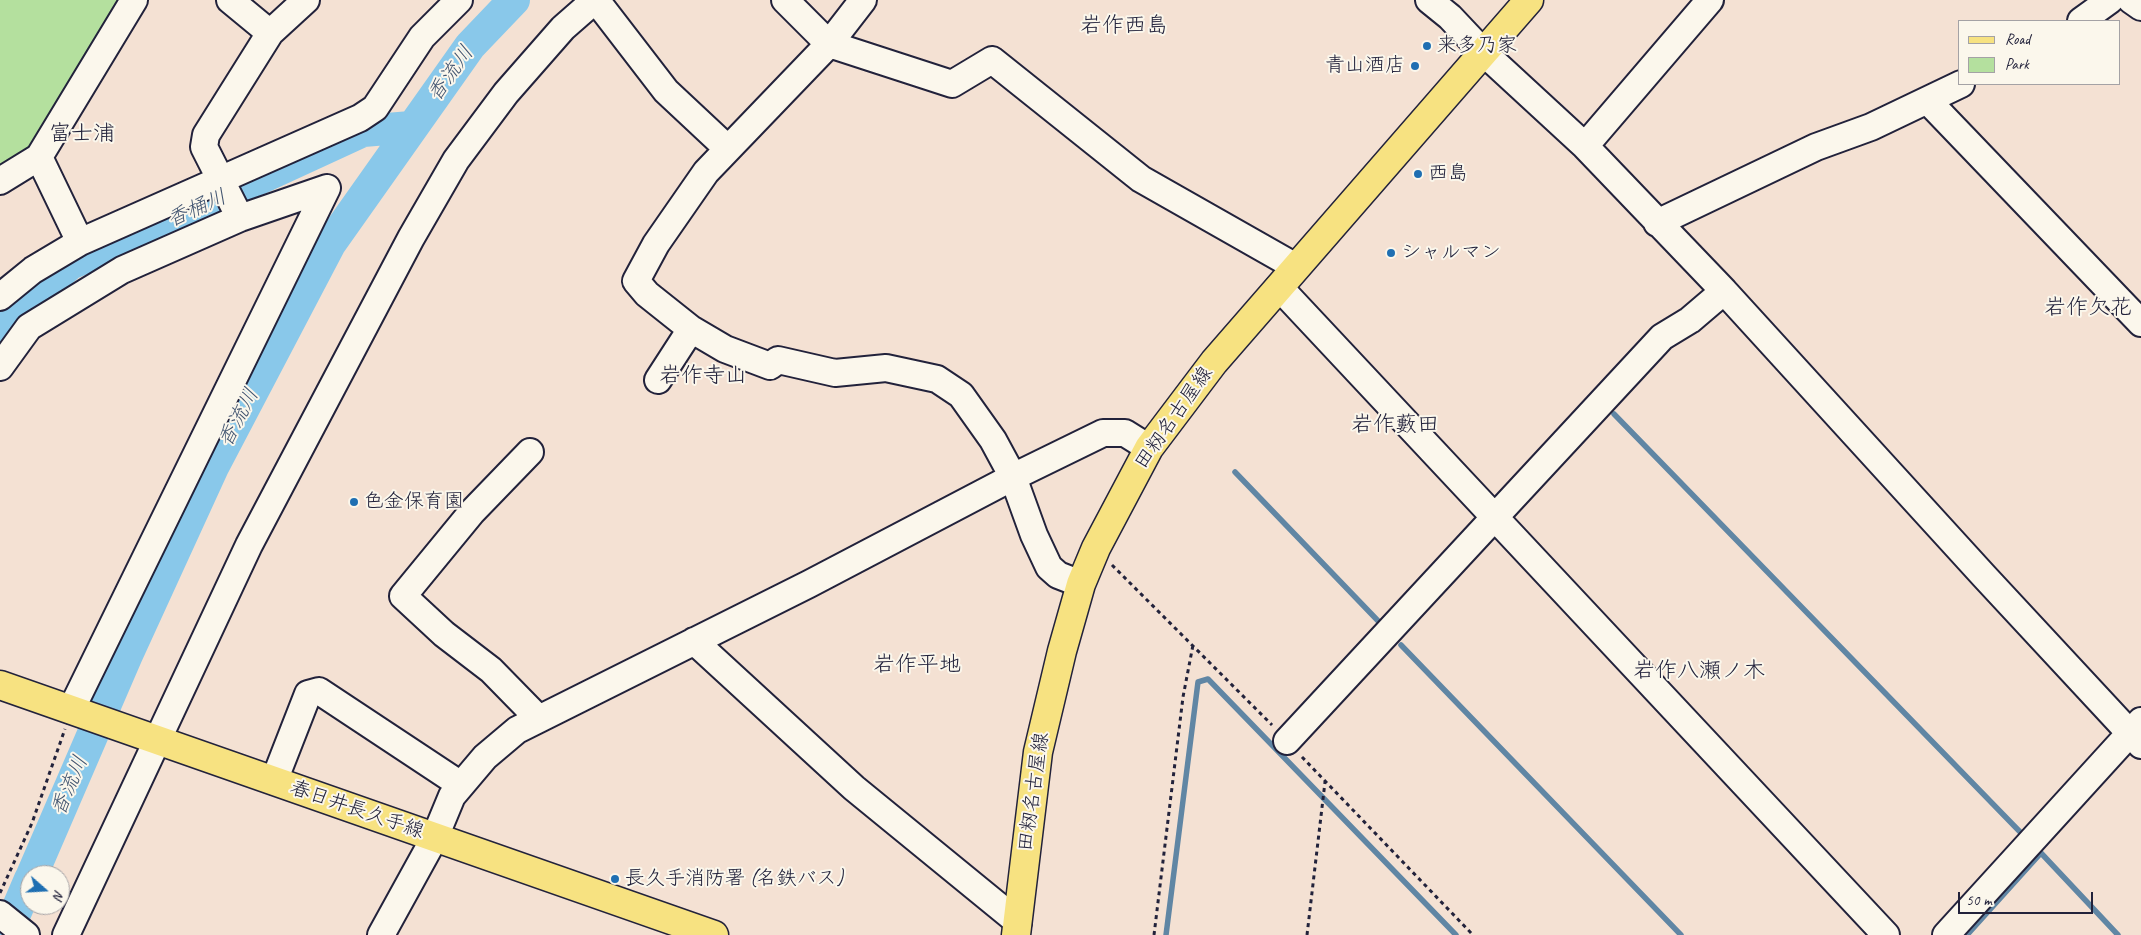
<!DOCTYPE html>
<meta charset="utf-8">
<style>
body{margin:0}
#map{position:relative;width:2141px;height:935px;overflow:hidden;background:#f4e1d3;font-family:Caveat,sans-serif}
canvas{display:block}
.legend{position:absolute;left:1958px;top:20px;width:162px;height:65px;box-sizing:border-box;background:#fbf7ec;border:1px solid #a4a2a5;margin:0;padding:6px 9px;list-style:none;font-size:15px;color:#22223b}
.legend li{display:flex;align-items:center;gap:10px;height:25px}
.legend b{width:25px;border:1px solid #a4a2a5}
.north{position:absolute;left:20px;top:865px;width:50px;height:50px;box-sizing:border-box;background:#fbf7ec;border:1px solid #a4a2a5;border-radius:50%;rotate:109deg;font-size:14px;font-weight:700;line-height:20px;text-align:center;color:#22223b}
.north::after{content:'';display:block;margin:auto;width:18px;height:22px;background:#1f6fb2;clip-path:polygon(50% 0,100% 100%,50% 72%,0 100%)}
.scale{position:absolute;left:1958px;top:892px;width:135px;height:22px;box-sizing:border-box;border:2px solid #22223b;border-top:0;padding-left:6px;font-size:15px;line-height:18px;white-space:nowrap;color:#22223b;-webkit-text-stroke:4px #fbf7ec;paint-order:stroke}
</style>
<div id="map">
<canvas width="2141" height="935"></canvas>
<ul class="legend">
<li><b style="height:6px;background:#f7e281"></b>Road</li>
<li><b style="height:14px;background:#b4e09e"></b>Park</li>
</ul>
<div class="north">N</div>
<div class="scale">50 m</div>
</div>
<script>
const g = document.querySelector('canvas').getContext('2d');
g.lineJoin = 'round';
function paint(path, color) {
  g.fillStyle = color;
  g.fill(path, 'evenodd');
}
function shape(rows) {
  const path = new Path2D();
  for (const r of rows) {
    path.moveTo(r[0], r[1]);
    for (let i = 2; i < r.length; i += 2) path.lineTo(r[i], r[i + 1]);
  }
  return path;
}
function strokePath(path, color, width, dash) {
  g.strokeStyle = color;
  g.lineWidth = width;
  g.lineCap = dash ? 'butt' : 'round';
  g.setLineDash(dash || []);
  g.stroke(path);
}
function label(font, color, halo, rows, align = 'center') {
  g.font = font + ' Caveat,"Klee One",sans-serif';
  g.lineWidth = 4;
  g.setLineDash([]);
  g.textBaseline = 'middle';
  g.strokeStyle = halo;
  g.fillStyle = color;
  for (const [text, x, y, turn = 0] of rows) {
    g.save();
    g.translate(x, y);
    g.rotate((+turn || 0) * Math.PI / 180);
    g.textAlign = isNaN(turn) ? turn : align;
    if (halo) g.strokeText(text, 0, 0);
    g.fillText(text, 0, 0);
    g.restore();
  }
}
const green = shape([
 [0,0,120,0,26,156,0,171]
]);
const stream = shape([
 [1614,414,2024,836],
 [1235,472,1382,625],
 [1401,645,1681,935],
 [2041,853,2118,935],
 [1166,935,1198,682,1208,679,1456,935],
 [1967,935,2041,853,2036,849]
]);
const river = shape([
 [0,326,70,264,192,213,248,184,363,131,411,127],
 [32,875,127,655,213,467,330,244,470,46,514,0],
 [6,935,30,879]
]);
const path = shape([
 [1112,565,1272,725],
 [1302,757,1473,935],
 [0,893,32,823,65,729],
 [1154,935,1183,697,1193,645],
 [1307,935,1325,782]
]);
const minor = shape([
 [230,0,270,33],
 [596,0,666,91,728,149],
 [785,0,829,44,952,84,992,60,1141,179,1296,267],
 [863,0,829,44,706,172,656,244,636,281,647,294,691,329,725,349,770,366,778,360,835,373,886,368,937,379,961,395,993,440,1013,477,1034,535,1049,567,1058,575,1081,584],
 [1429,0,1450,17,1483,52,1585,146,1724,291,1984,576,2141,745],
 [2131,0,2141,7],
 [2081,21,2110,0],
 [1928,101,2141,323],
 [1585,146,1710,0],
 [39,157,80,242],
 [0,181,39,157,134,0],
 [240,218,204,147,206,135,270,33,306,0],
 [1657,223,1816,147,1871,127,1961,84],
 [1279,287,1886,935],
 [0,297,33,270,80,242,360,118,375,108,422,37,459,0],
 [0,367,29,327,122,270,240,218,327,188],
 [658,380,691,329],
 [530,452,472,512,403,596,444,634,491,670,538,718],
 [694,641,854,788,1018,922],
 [71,710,327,188],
 [1287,741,1662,337,1690,320,1724,291],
 [274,781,308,694,319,691,461,785],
 [0,914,26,935],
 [66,935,249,545,411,238,456,160,506,93,563,28,595,0],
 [381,935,435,837,452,796,485,757,517,730,809,584,1013,477,1103,433,1125,433,1149,448],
 [1946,935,2141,721]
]);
const major = shape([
 [0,685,714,935],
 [1016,935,1038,752,1062,651,1081,584,1096,548,1149,448,1214,362,1529,0]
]);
const markers = [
 [1427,46,5,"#1f6fb2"],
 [1415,66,5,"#1f6fb2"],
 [1418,174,5,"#1f6fb2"],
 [1391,253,5,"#1f6fb2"],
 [354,502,5,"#1f6fb2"],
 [615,879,5,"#1f6fb2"]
];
const poiNames = [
 ["来多乃家",1437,46],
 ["青山酒店",1405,66,"right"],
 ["西島",1428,174],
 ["シャルマン",1401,253],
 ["色金保育園",364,502],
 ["長久手消防署 (名鉄バス)",625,879]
];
const streetNames = [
 ["田籾名古屋線",1174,418,-55],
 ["田籾名古屋線",1034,792,-82],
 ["春日井長久手線",357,810,19]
];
const waterNames = [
 ["香流川",451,74,-54],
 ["香桶川",197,209,-24],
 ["香流川",239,418,-62],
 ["香流川",70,786,-67]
];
const quarterNames = [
 ["岩作西島",1124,26],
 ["富士浦",82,134],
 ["岩作欠花",2088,308],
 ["岩作寺山",703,376],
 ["岩作藪田",1395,425],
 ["岩作平地",917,665],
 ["岩作八瀬ノ木",1699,671]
];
paint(green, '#b4e09e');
strokePath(stream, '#6086a4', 5.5);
strokePath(river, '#89c8ea', 32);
strokePath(minor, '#22223b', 30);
strokePath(major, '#22223b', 31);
strokePath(path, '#22223b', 3, [4, 4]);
strokePath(minor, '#fbf7ec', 26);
strokePath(major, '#f7e281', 28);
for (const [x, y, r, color] of markers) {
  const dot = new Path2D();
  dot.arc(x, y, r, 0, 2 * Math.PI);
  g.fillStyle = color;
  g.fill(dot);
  strokePath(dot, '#fbf7ec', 2);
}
label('20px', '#22223b', '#fbf7ec', poiNames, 'left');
label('20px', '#22223b', '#fbf7ec', streetNames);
label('italic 21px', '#415470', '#fbf7ec', waterNames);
label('22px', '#22223b', '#fbf7ec', quarterNames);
</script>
